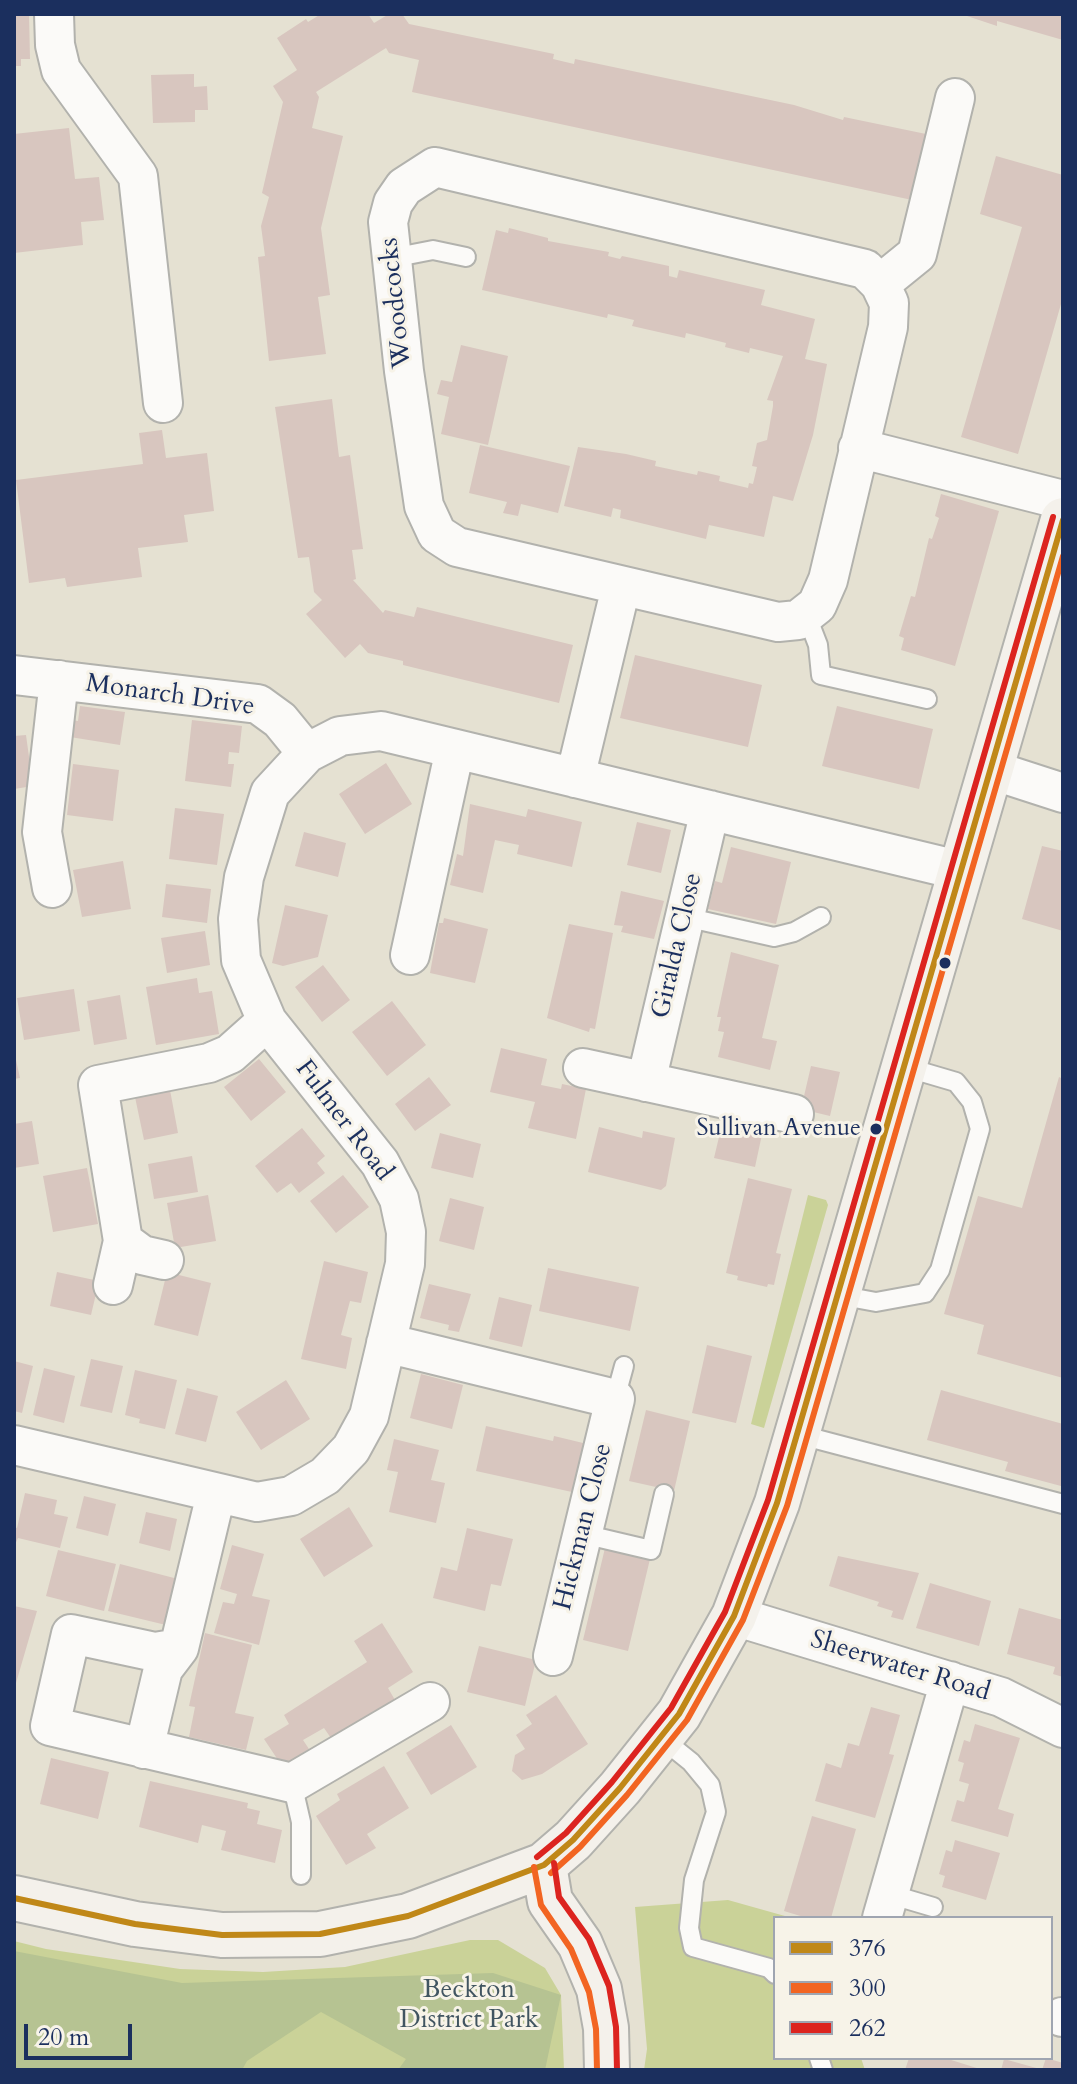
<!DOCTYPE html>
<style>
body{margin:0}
#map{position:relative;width:1077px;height:2084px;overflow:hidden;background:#e5e1d2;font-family:Cardo,serif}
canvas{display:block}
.frame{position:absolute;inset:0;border:16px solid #1b2f5e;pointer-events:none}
.legend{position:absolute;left:773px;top:1916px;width:280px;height:144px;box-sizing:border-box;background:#f7f3e8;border:2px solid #9fa5b1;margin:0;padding:10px 14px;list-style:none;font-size:24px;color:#1b2f5e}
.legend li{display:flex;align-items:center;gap:16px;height:40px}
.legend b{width:40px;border:2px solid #9fa5b1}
.scale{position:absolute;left:24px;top:2024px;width:108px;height:36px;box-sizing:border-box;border:4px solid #1b2f5e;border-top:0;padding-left:10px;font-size:24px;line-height:28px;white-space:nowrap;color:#1b2f5e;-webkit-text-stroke:6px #f7f3e8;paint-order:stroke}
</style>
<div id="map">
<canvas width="1077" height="2084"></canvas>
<div class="frame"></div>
<ul class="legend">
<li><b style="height:10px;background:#c08818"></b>376</li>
<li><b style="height:10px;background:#f26522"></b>300</li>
<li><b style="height:10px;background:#dc241f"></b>262</li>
</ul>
<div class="scale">20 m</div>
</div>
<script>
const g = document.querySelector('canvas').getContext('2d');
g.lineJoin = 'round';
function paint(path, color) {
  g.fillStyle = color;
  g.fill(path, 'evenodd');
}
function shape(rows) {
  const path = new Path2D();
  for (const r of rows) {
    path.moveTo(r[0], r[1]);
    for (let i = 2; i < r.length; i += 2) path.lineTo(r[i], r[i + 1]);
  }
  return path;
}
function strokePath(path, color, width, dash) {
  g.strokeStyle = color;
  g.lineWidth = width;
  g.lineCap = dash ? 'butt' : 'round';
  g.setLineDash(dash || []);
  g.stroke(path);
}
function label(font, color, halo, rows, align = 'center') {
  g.font = font + ' Cardo,serif';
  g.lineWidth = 6;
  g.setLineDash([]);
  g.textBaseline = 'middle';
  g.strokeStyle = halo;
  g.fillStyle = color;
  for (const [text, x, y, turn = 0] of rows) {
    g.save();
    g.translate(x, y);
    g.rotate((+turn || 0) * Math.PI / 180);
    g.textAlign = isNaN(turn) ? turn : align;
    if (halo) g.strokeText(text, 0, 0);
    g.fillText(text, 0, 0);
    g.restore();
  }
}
const green = shape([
 [808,1195,826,1200,828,1205,764,1428,751,1424],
 [728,1900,792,1918,775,1918,775,2058,861,2058,865,2070,644,2070,647,2049,635,1907],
 [470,1940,498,1940,545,1968,561,1995,564,2070,14,2070,14,1941,46,1949,180,1969,263,1972,345,1967]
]);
const forest = shape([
 [14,1951,182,1983,493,1973,561,1995,545,2070,398,2070,406,2059,321,2012,247,2061,242,2070,14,2070]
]);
const building = shape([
 [14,14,29,14,30,59,21,59,21,66,14,66],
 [321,14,368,14,374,23,389,14,402,14,409,24,554,54,553,59,574,64,575,59,794,105,843,120,844,117,926,134,912,200,412,92,419,60,389,53,386,48,316,92,319,97,312,128,343,136,321,228,330,295,318,297,326,354,269,361,258,257,265,256,261,226,269,197,262,193,283,102,273,86,297,70,277,38,306,19,308,22],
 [961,14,1063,14,1063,40,997,21,997,26],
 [194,74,194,87,207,86,208,110,195,110,195,122,153,123,151,75],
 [69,128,75,179,99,177,104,220,81,222,83,245,14,253,14,134],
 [996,156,1063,175,1063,297,1018,454,961,437,1022,227,980,214],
 [509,228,548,238,548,241,609,252,608,256,620,259,622,256,669,266,669,276,677,278,679,270,765,290,761,305,815,319,805,359,827,364,813,435,793,501,773,496,764,537,709,525,706,539,620,518,621,510,613,508,611,517,564,506,578,447,626,454,656,461,655,466,697,475,698,471,720,476,719,481,748,488,749,483,753,484,757,467,752,466,757,443,767,440,773,406,773,401,767,400,783,356,750,348,749,353,725,347,726,343,686,333,685,338,632,326,634,320,608,314,607,318,482,290,496,230,508,233],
 [461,345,508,356,488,445,441,434,449,397,437,394,441,380,452,382],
 [332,399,339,457,350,455,363,549,352,550,356,579,353,580,383,613,385,610,414,617,417,607,573,645,559,703,403,665,403,661,368,653,360,644,345,658,306,614,322,600,314,592,309,557,298,558,275,407],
 [162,430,166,458,207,453,214,511,184,515,188,542,138,548,142,577,67,587,65,578,29,583,16,480,143,464,139,433],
 [480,445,570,466,558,513,521,504,518,516,503,513,507,502,469,493],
 [941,494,999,511,955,666,901,650,904,638,899,636,911,596,915,597,929,538,932,539,939,518,935,516],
 [635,655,762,685,748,747,620,718],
 [80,706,125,712,120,745,70,737,72,720,78,721],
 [837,706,933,729,919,789,822,766],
 [192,720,242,726,239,753,229,752,228,764,234,764,231,787,185,781],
 [26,735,33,786,14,789,14,736],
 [386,763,412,804,365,834,339,794],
 [73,764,119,770,113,821,67,815],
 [470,804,526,817,528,809,582,822,572,867,517,854,519,845,495,840,483,893,450,885,457,854,463,856],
 [175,808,224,814,217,865,169,859],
 [637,822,671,830,661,873,627,865],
 [304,832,346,843,338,877,295,866],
 [1042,846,1063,851,1063,931,1022,919],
 [731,847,791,862,776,924,708,909,715,881,722,883],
 [123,861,131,909,82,917,73,870],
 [166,884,211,889,207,923,162,917],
 [621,891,664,901,654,939,621,932,623,926,614,925],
 [285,905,328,915,318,957,283,966,272,963],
 [444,918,488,929,475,983,430,973,439,923,443,923],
 [569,924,613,933,595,1029,590,1028,589,1032,547,1018],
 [205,931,210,965,167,973,161,938],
 [731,952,779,965,762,1038,777,1041,770,1070,718,1057,724,1032,718,1031,721,1017,717,1017],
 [323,965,350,1000,322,1022,295,987],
 [197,978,199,993,212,991,219,1034,156,1045,146,987],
 [74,989,80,1031,24,1040,17,998],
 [120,995,127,1039,94,1045,87,1001],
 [392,1001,426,1045,387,1076,352,1032],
 [501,1048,547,1059,541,1085,561,1089,562,1084,586,1089,576,1139,528,1128,535,1102,490,1092],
 [14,1051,20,1078,14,1079],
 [259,1059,286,1092,251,1121,224,1087],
 [811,1066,840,1072,830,1116,801,1109],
 [429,1077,451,1105,415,1131,395,1104],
 [1059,1077,1063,1079,1063,1378,977,1354,984,1325,944,1314,978,1196,1022,1208],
 [170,1090,178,1133,144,1140,135,1097],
 [724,1116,764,1125,755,1167,714,1158],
 [32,1121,39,1164,14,1168,14,1124],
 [599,1127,642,1138,643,1131,675,1138,666,1186,661,1190,588,1172],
 [302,1128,325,1156,317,1163,325,1173,299,1193,291,1183,277,1193,255,1166],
 [440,1133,481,1144,473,1178,431,1168],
 [192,1156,198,1192,154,1199,148,1164],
 [87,1168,98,1224,53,1232,43,1176],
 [343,1175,369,1207,336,1233,310,1201],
 [748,1178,792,1189,776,1253,781,1254,774,1285,768,1284,767,1287,737,1280,738,1276,726,1273],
 [208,1195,216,1241,175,1248,167,1203],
 [450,1198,484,1207,474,1250,439,1241],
 [324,1261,368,1272,361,1303,350,1301,341,1335,352,1338,346,1369,301,1359],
 [548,1268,639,1287,630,1331,539,1311],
 [57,1272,99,1281,91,1315,50,1306],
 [167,1272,211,1283,198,1336,154,1325],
 [429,1284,471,1294,459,1332,448,1330,449,1325,420,1318],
 [499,1297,532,1305,522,1347,489,1339],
 [707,1345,752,1356,736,1423,692,1413],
 [91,1359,123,1366,112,1413,80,1406],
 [14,1361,33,1366,22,1413,14,1411],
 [44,1368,75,1376,64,1423,33,1415],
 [135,1370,177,1380,165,1429,139,1423,140,1419,125,1415],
 [421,1374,463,1385,452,1429,410,1418],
 [286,1380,310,1419,261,1450,236,1412],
 [187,1388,218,1396,206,1442,175,1434],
 [941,1390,1063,1424,1061,1486,1005,1471,1008,1462,927,1440],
 [646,1410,690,1421,674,1491,629,1481],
 [486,1426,553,1441,554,1436,583,1443,582,1467,578,1466,572,1492,476,1471],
 [394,1439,439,1450,431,1480,445,1483,436,1523,389,1512,398,1472,387,1470],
 [25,1493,57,1500,54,1514,68,1517,60,1548,18,1538,14,1547,14,1527,17,1528],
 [84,1496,116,1504,108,1536,76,1528],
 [349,1507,373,1546,324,1577,300,1539],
 [146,1512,177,1519,170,1551,139,1543],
 [467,1528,513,1539,501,1586,491,1584,485,1611,433,1598,441,1567,457,1571],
 [232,1545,264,1554,252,1596,270,1600,259,1645,214,1633,223,1602,234,1604,237,1594,220,1589],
 [605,1548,650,1559,628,1651,583,1640],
 [58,1550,116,1564,104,1611,46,1596],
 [838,1556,919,1573,903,1620,891,1617,893,1611,877,1606,879,1602,829,1586],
 [120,1564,178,1579,166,1625,108,1611],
 [930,1583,991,1601,979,1646,916,1628],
 [14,1606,37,1611,16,1683,14,1682],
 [1019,1608,1063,1620,1063,1677,1053,1674,1055,1667,1007,1654],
 [382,1623,413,1672,388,1688,395,1700,333,1741,324,1728,303,1740,309,1749,282,1766,264,1739,289,1724,284,1715,367,1662,354,1641],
 [205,1633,252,1645,235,1713,254,1717,246,1750,189,1737,195,1707,189,1706],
 [479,1646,536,1660,525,1706,467,1692],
 [556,1695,588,1744,542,1774,522,1780,512,1771,515,1755,525,1749,516,1735,532,1724,526,1715],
 [871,1707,900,1715,889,1754,894,1755,875,1818,815,1801,826,1763,841,1768,848,1743,859,1746],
 [975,1724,1020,1738,998,1809,1014,1814,1008,1837,951,1821,957,1800,964,1802,969,1784,959,1781,964,1763,958,1761,964,1740,970,1742],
 [451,1725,477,1767,431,1795,406,1753],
 [51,1758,109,1772,98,1819,40,1804],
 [384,1766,409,1808,367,1834,376,1848,346,1865,316,1816,340,1800,337,1794],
 [150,1781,248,1803,247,1808,260,1811,257,1824,282,1830,275,1863,221,1850,226,1831,202,1825,198,1843,139,1827],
 [812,1816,856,1829,831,1918,807,1918,784,1911],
 [955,1840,1000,1853,986,1900,942,1887,945,1876,939,1874,946,1850,952,1852],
 [909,2058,948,2059,983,2070,905,2070],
 [1046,2058,1063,2063,1063,2070,1042,2070],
 [1004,2059,1040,2069,1040,2070,1001,2070]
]);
const lane = shape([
 [392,258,433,250,466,257],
 [806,614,818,645,821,675,927,699],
 [685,917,774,937,794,932,821,917],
 [838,1295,876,1302,925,1293,940,1270,980,1129,972,1102,956,1082,905,1067],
 [615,1399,624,1366],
 [797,1434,1063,1504],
 [583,1534,651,1550,664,1494],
 [660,1737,691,1762,710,1785,716,1812,694,1880,689,1928,693,1947,769,1968,775,1974],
 [292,1783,301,1822,301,1875],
 [889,1894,933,1907],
 [819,2058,823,2070]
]);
const street = shape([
 [54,14,55,45,61,70,138,176,163,403],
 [435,167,865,269,880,284,889,303,888,327,828,580,817,605,798,620,778,622,457,547,437,534,424,506,404,371,388,222,393,203,404,187,435,167],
 [880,284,917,254,955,98],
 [858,448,1063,500],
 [14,675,258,704,280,720,307,753],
 [992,770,1063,793],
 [575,778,621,587],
 [52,888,42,832,59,680],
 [410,955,455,749],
 [583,1068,794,1114],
 [646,1082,710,810],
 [123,1241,142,1255,164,1260],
 [113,1285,123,1241,98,1085,209,1063,230,1054,267,1021],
 [386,1343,615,1399,553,1656],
 [14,1445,257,1502,291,1496,325,1476,351,1449,369,1416,405,1264,406,1232,399,1199,380,1163,267,1021,241,960,238,919,244,877,270,793,307,753,340,736,381,731,962,871],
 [734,1616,1001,1697,1063,1728],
 [179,1648,155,1652,71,1634,50,1726,292,1783,430,1702],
 [144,1749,163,1669,179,1648,216,1494],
 [882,1918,950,1681],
 [1062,2017,1063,2017]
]);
const secondary = shape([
 [544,1865,550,1901,580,1944,599,1989,606,2028,607,2070],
 [14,1898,135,1924,222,1935,320,1934,408,1916,544,1865,573,1840,620,1788,679,1714,734,1616,777,1503,1063,520]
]);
const bus1 = shape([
 [14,1898,135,1924,222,1935,320,1934,408,1916,544,1865,573,1840,620,1788,679,1714,734,1616,777,1503,1063,520]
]);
const bus2 = shape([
 [534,1867,541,1905,571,1949,589,1992,596,2029,597,2070],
 [551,1873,580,1847,627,1795,687,1720,743,1620,787,1506,1063,556]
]);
const bus3 = shape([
 [537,1857,566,1833,612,1782,671,1708,725,1612,768,1500,1053,517],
 [554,1863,559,1897,589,1939,609,1986,616,2027,617,2070]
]);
const markers = [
 [945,963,7,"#1b2f5e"],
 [876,1129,7,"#1b2f5e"]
];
const busNames = [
 ["Sullivan Avenue",861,1129]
];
const streetNames = [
 ["Woodcocks",397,303,-96],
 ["Monarch Drive",170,696,8],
 ["Giralda Close",678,946,-77],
 ["Fulmer Road",343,1121,53],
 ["Hickman Close",584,1527,-76],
 ["Sheerwater Road",900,1667,17]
];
const parkNames = [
 ["Beckton",469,1991],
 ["District Park",469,2021]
];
paint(green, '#cad298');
paint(forest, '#b6c392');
paint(building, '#d8c6bf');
strokePath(lane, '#b2b2ad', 22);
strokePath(street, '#b2b2ad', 42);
strokePath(secondary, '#b2b2ad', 48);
strokePath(lane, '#fbfaf8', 18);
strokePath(street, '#fbfaf8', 38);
strokePath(secondary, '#f4f1eb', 44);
strokePath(bus1, '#c08818', 6);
strokePath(bus2, '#f26522', 6);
strokePath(bus3, '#dc241f', 6);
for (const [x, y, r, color] of markers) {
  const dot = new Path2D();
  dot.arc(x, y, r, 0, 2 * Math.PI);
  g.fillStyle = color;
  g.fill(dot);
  strokePath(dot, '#f7f3e8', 3);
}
label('24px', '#1b2f5e', '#f7f3e8', busNames, 'right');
label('26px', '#1b2f5e', '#f7f3e8', streetNames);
label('26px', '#415561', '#f7f3e8', parkNames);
</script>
